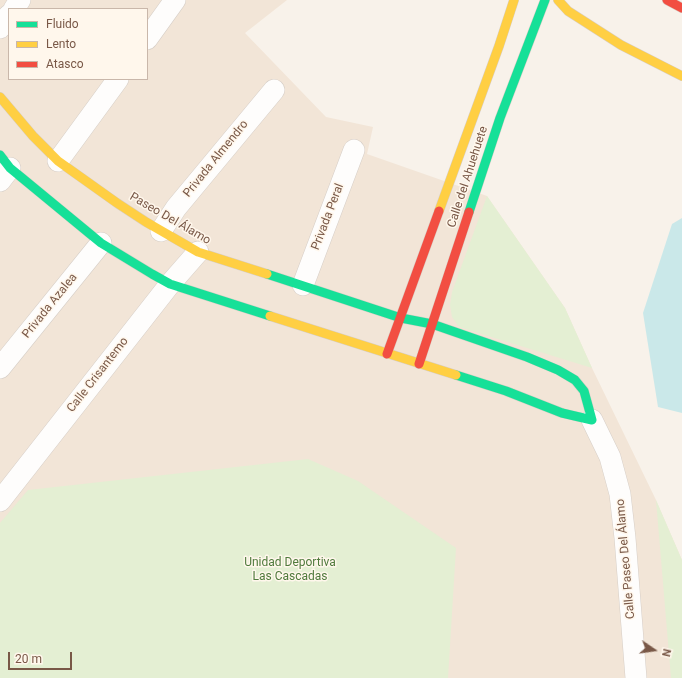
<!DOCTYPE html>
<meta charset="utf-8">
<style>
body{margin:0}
#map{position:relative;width:682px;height:678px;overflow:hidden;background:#f8f2ea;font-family:Roboto,sans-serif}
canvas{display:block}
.legend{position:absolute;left:8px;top:8px;width:140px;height:72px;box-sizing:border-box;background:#fff7ec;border:1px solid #c9b7aa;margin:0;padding:5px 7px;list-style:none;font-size:12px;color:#795847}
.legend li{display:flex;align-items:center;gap:8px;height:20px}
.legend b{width:20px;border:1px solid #c9b7aa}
.north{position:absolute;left:634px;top:630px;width:40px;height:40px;-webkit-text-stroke:3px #fff7ec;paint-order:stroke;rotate:103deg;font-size:11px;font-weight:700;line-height:16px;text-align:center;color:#795847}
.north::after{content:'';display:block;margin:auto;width:14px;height:18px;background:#795847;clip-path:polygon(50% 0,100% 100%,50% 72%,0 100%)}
.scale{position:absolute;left:8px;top:652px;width:64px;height:18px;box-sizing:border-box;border:2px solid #795847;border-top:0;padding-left:5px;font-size:12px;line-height:14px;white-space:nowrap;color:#795847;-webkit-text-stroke:3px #fff7ec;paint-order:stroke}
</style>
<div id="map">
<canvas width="682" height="678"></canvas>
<ul class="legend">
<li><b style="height:5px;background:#16e098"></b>Fluido</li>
<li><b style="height:5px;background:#ffcf43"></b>Lento</li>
<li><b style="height:5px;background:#f24e42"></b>Atasco</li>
</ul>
<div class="north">N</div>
<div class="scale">20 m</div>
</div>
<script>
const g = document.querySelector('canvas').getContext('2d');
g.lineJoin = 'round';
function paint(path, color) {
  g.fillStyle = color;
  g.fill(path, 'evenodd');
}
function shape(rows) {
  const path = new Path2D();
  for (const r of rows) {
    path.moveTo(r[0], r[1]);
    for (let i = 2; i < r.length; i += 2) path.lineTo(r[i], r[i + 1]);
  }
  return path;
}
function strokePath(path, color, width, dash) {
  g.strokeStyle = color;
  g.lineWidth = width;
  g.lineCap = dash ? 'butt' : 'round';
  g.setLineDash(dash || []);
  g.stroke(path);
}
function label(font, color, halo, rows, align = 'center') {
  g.font = font + ' Roboto,sans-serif';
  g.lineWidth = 3;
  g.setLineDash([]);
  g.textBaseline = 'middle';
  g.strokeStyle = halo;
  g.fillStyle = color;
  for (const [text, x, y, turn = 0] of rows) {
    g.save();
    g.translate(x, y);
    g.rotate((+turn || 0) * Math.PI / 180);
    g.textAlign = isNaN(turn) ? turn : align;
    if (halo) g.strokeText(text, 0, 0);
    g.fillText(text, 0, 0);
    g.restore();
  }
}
const residential = shape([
 [0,0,287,0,245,33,326,117,373,127,367,154,487,196,565,308,592,368,656,500,682,560,682,678,0,678],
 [9,9,147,9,147,79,9,79]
]);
const green = shape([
 [487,196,565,308,592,368,459,327,452,317,450,305,452,292],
 [308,459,358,481,456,548,448,678,0,678,0,523,28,490],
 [656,500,682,560,682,678,671,678]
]);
const water = shape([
 [682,218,682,413,658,407,643,313,672,224]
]);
const street = shape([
 [14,9,20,0],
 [0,28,9,15],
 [147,39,175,0],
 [58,161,118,79],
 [0,181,10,168],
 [161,231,176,208,274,90],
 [303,285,354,150],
 [0,368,101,243],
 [592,420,610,457,620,494,625,538,636,678],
 [0,501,170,284,198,252]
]);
const fast = shape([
 [0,155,10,168,101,243,152,274,170,284,270,316],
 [469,212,500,118,545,0],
 [267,274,401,318,432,324,527,357,558,370,575,380,584,391,592,420],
 [456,375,506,391,562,413,592,420]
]);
const slow = shape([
 [558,0,568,11,621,45,682,76],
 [0,97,33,136,58,161,117,203,146,222,198,252,267,274],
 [439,211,499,46,514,0],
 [270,316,456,375]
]);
const jam = shape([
 [667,0,682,8],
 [387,354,439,211],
 [419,364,469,212]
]);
const streetNames = [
 ["Privada Almendro",216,159,-51],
 ["Calle del Ahuehuete",468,177,-72],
 ["Privada Peral",328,217,-69],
 ["Paseo Del Álamo",170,219,30],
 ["Privada Azalea",50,306,-51],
 ["Calle Crisantemo",98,375,-52],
 ["Calle Paseo Del Álamo",626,559,-95]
];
const parkNames = [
 ["Unidad Deportiva",290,563],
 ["Las Cascadas",290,577]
];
paint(residential, '#f2e5d7');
paint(green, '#e4efd3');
paint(water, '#cae8e9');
strokePath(street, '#d6cec7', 22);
strokePath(fast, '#d7cec6', 10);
strokePath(slow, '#d7cec6', 10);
strokePath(jam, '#d7cec6', 10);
strokePath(street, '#fefdfc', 21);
strokePath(fast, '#16e098', 9);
strokePath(slow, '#ffcf43', 9);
strokePath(jam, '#f24e42', 9);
label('12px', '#795847', '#fff7ec', streetNames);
label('12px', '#4f7a3c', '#fff7ec', parkNames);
</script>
